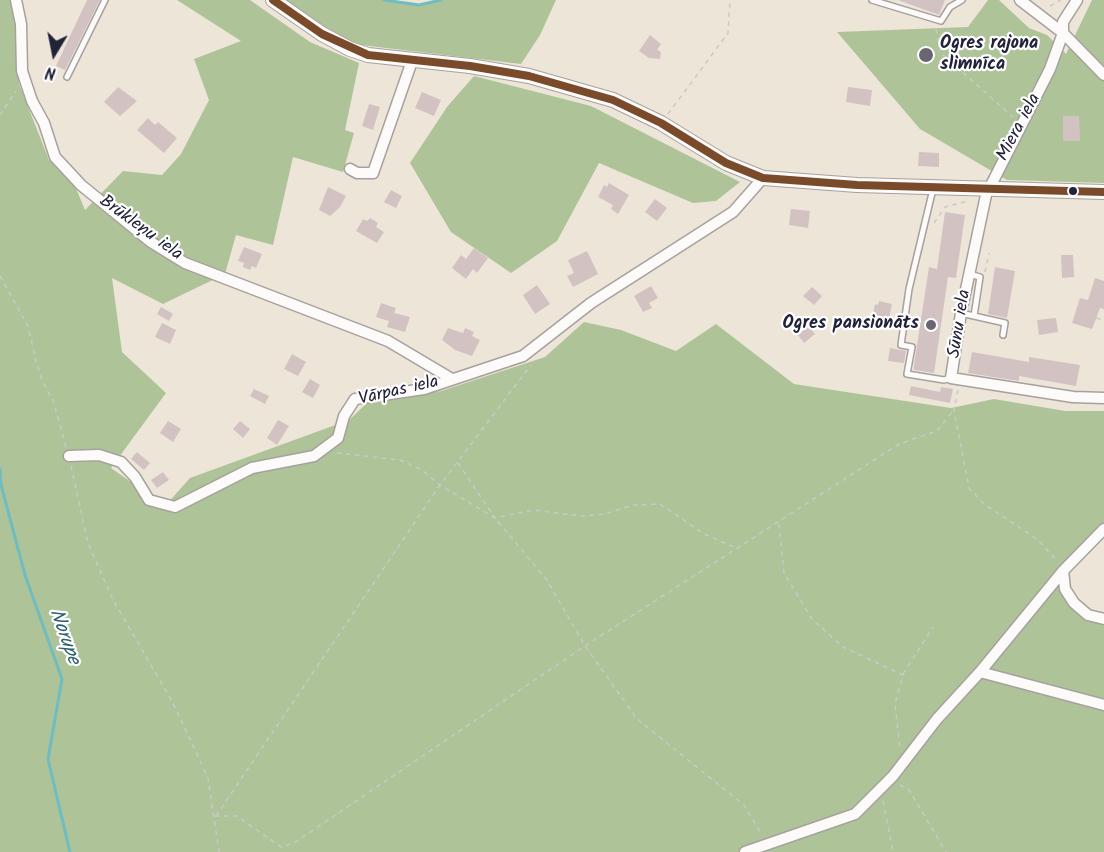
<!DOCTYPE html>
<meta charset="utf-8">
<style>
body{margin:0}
#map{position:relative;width:1104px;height:852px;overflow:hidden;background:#eee5d9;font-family:Kalam,sans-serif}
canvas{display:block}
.north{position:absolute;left:24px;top:24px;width:60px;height:60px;-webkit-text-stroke:4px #fff;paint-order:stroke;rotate:190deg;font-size:16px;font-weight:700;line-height:24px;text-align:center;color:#22223b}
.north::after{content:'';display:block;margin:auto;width:21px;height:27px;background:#22223b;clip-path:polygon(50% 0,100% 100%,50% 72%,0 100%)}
</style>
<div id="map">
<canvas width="1104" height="852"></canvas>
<div class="north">N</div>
</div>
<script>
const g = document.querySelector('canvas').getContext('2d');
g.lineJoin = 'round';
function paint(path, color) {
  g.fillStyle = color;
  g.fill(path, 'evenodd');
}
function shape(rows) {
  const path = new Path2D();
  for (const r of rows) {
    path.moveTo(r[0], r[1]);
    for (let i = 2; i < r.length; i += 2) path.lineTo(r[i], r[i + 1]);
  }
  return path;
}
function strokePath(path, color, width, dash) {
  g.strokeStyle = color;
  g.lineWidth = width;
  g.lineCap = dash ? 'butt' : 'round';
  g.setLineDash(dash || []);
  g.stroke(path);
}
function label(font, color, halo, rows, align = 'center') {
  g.font = font + ' Kalam,sans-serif';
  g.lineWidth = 4.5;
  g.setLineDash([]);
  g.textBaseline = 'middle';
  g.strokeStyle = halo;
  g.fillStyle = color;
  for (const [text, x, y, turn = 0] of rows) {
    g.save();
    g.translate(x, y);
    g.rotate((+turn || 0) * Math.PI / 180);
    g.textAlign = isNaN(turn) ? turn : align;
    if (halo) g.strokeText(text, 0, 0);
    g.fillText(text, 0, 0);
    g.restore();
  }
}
const forest = shape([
 [0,0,15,0,19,84,49,160,72,179,85,210,123,171,162,175,181,154,209,100,194,59,241,41,177,0,250,0,310,42,359,63,345,130,354,133,343,172,293,157,273,245,236,235,225,274,163,304,112,278,122,352,166,393,111,468,165,506,190,478,349,420,367,403,441,391,545,357,584,322,621,330,676,351,716,324,794,384,951,408,994,399,1065,411,1104,411,1104,529,1063,571,1074,603,1104,619,1104,852,0,852],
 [277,0,384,0,419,5,441,0,556,0,540,35,521,64,361,45,317,27],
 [988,0,999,0,1029,28,1047,35,1066,54,1092,0,1104,0,1104,183,1007,180,920,129,837,32,968,27],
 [474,76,591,106,740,182,716,201,693,203,599,163,557,241,511,273,451,232,410,163,447,107]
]);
const stream = shape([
 [384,0,419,5,441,0],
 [0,469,1,485,25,575,62,679,48,759,70,852]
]);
const building = shape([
 [87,0,100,0,65,70,56,66],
 [898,0,945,0,939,15],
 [650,35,661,44,657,50,661,52,660,59,649,58,639,51],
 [118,87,137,101,120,116,104,102],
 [848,87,872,90,870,106,846,102],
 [422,92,441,100,434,116,415,108],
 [369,104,380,107,373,130,362,126],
 [1063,116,1079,116,1080,141,1063,141],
 [148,118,155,125,158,122,177,138,164,153,137,130],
 [919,152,939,153,939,167,918,166],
 [609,183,629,195,618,214,611,209,613,205,598,197,604,185,607,187],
 [328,187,346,196,340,207,330,216,319,210],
 [391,190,402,196,396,208,384,202],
 [655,199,667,208,657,221,645,212],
 [791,209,810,211,808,228,789,225],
 [945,212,965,215,956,278,948,277,934,373,914,370,914,365,929,267,937,269],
 [370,218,378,223,376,227,384,232,377,243,356,231,363,219,367,221],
 [244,247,262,254,256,268,252,266,250,270,243,267,244,263,238,261],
 [474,248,488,258,477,273,473,269,466,279,452,268,461,255,466,259],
 [587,251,598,274,573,287,567,276,574,273,568,260],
 [1061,255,1073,255,1074,277,1062,278],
 [995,267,1015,271,1007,318,988,314],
 [1095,278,1104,281,1104,309,1100,308,1092,329,1072,323,1080,298,1088,300],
 [537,285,550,304,535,314,523,295],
 [651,286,658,298,649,303,652,308,643,312,634,296],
 [812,287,822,296,814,305,803,296],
 [879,301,892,304,889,319,873,314,875,304,878,305],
 [381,303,396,308,394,313,410,317,405,332,387,327,389,321,376,317],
 [161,307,173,314,169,321,157,314],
 [1056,318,1058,332,1039,335,1037,320],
 [162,323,176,330,170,344,155,337],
 [809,326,815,334,804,343,798,335],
 [448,328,463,333,465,328,474,332,472,336,480,340,472,356,455,350,442,340],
 [890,348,906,351,904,363,888,361],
 [972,352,1029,362,1029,357,1080,365,1076,386,1019,376,1019,381,968,373],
 [292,354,306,362,298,376,284,369],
 [310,379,320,385,313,398,302,392],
 [911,386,940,392,941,387,953,389,950,403,909,395],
 [254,389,269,396,265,404,250,396],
 [278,420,289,426,277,445,267,438],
 [168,421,181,429,173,442,160,433],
 [240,421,250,429,243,438,233,429],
 [137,452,150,463,144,470,131,459],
 [163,472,169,480,157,488,151,480]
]);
const path = shape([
 [1050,6,1061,0],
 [936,29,941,53,1013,117],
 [668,114,728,33,730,0],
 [0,115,16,91],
 [934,223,945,207,968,201],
 [985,272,989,253],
 [0,276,28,326,36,361,43,383,53,400,66,447],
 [1096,318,1104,320],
 [958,390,954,410,969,488,984,504,1037,539,1058,562],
 [337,453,400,460,422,470,440,485,495,518,547,580,585,646,637,719,744,805,762,835],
 [458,463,495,518,534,510,581,516,605,514,633,505,660,504,704,534,736,548],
 [71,466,88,543,112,598,173,703,208,778,219,852],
 [779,524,784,573,812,619,843,647,903,675,895,704,900,749],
 [903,674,933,627],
 [900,785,909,790,946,852],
 [883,801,893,852],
 [215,816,237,816,281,847,294,843,585,646,899,444,937,431,954,410],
 [216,816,440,485,531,365]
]);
const lane = shape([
 [872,0,941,21,950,7,962,0],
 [67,77,105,0],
 [933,189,909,289,901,345,912,347,907,374,944,380,951,378],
 [961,313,974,316,980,277,969,274],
 [974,316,1005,323,1003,335]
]);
const street = shape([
 [16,0,21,24,22,71,32,101,44,123,55,157,81,185,151,242,185,263,388,341,452,379],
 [1020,0,1063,33,1104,75],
 [1077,0,1063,22,1063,33,1050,69,986,195,961,313,951,378,1073,397,1104,398],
 [350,169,357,173,373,173,412,61],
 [69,456,99,455,121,462,135,477,149,500,175,507,252,468,314,456,338,438,344,416,355,399,424,389,523,356,591,303,733,212,763,178],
 [1063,571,1065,589,1074,603,1088,615,1104,619],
 [980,672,1104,705],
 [745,852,855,814,893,776,937,719,980,672,1063,571,1104,529]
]);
const secondary = shape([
 [273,0,322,34,350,49,368,55,470,66,529,76,613,100,661,123,726,163,763,178,857,185,1104,192]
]);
const bus1 = shape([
 [273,0,322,34,368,55,470,66,529,76,613,100,661,123,726,163,763,178,857,185,1104,192]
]);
const markers = [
 [926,55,8,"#696672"],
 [1073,191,5,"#22223b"],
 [931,325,6,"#696672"]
];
const poiNames = [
 ["Ogres rajona",940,45],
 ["slimnīca",940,66],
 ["Ogres pansionāts",919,325,"right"]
];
const streetNames = [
 ["Miera iela",1020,128,-62],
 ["Brūkleņu iela",140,229,36],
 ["Sūnu iela",961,324,-81],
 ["Vārpas iela",399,392,-13]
];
const waterNames = [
 ["Norupe",63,637,70]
];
paint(forest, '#aec498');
strokePath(stream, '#70bcc0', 3);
paint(building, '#d2c3c2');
strokePath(lane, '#a6a19e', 8);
strokePath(street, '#a6a19e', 13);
strokePath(secondary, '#a6a19e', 16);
strokePath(path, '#cac8c8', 1.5, [4.5, 4.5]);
strokePath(lane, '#fcfbf9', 5);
strokePath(street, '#fcfbf9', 10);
strokePath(secondary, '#fcfbf9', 14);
strokePath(bus1, '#7a4b2a', 8);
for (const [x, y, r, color] of markers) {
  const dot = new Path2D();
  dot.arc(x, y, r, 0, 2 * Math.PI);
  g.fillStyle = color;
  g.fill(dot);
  strokePath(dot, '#fff', 2);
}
label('bold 18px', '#22223b', '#fff', poiNames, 'left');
label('18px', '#22223b', '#fff', streetNames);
label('italic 20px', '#2d6072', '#fff', waterNames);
</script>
